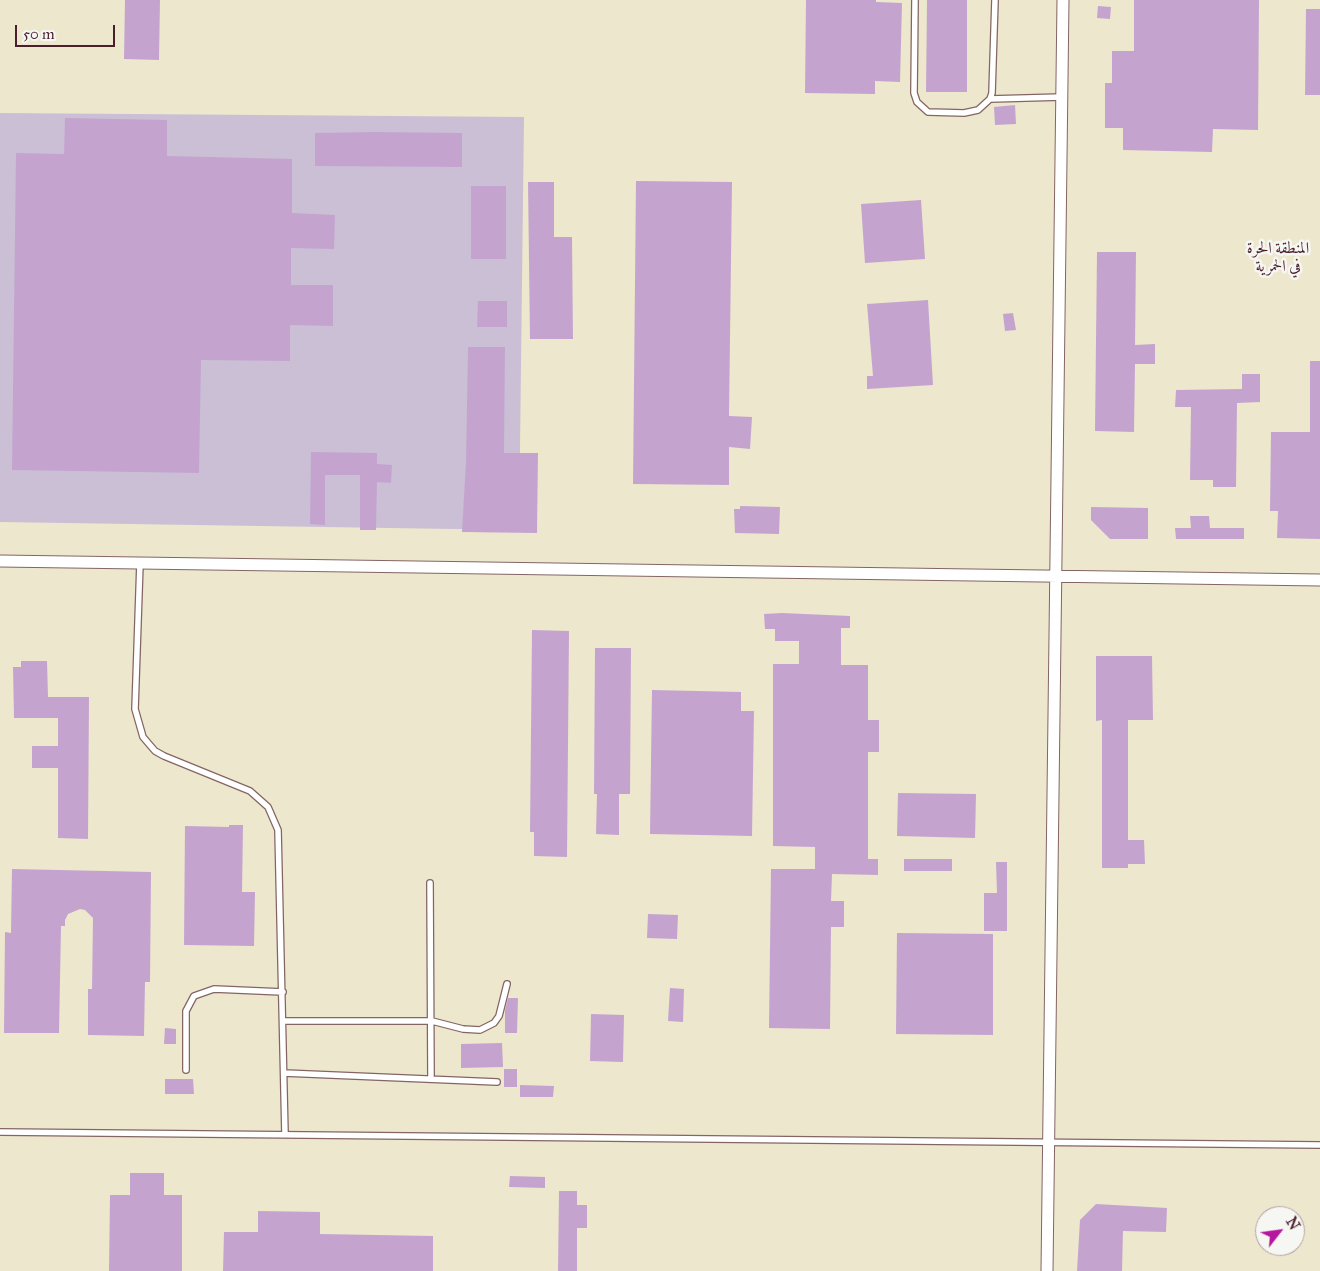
<!DOCTYPE html>
<meta charset="utf-8">
<style>
body{margin:0}
#map{position:relative;width:1320px;height:1271px;overflow:hidden;background:#ede7cd;font-family:"IM FELL Great Primer",serif}
canvas{display:block}
.north{position:absolute;left:1255px;top:1206px;width:50px;height:50px;box-sizing:border-box;background:#f6f6f2;border:1px solid #b1a0a2;border-radius:50%;rotate:60deg;font-size:14px;font-weight:700;line-height:20px;text-align:center;color:#4a1f2b}
.north::after{content:'';display:block;margin:auto;width:18px;height:22px;background:#b5179e;clip-path:polygon(50% 0,100% 100%,50% 72%,0 100%)}
.scale{position:absolute;left:15px;top:25px;width:100px;height:22px;box-sizing:border-box;border:2px solid #4a1f2b;border-top:0;padding-left:6px;font-size:15px;line-height:18px;white-space:nowrap;color:#4a1f2b;-webkit-text-stroke:4px #f6f6f2;paint-order:stroke}
</style>
<div id="map">
<canvas width="1320" height="1271"></canvas>
<div class="north">N</div>
<div class="scale">50 m</div>
</div>
<script>
const g = document.querySelector('canvas').getContext('2d');
g.lineJoin = 'round';
function paint(path, color) {
  g.fillStyle = color;
  g.fill(path, 'evenodd');
}
function shape(rows) {
  const path = new Path2D();
  for (const r of rows) {
    path.moveTo(r[0], r[1]);
    for (let i = 2; i < r.length; i += 2) path.lineTo(r[i], r[i + 1]);
  }
  return path;
}
function strokePath(path, color, width, dash) {
  g.strokeStyle = color;
  g.lineWidth = width;
  g.lineCap = dash ? 'butt' : 'round';
  g.setLineDash(dash || []);
  g.stroke(path);
}
function label(font, color, halo, rows, align = 'center') {
  g.font = font + ' "IM FELL Great Primer",Amiri,serif';
  g.lineWidth = 5;
  g.setLineDash([]);
  g.textBaseline = 'middle';
  g.strokeStyle = halo;
  g.fillStyle = color;
  for (const [text, x, y, turn = 0] of rows) {
    g.save();
    g.translate(x, y);
    g.rotate((+turn || 0) * Math.PI / 180);
    g.textAlign = isNaN(turn) ? turn : align;
    if (halo) g.strokeText(text, 0, 0);
    g.fillText(text, 0, 0);
    g.restore();
  }
}
const industrial = shape([
 [0,113,524,117,519,530,0,522]
]);
const building = shape([
 [125,0,160,0,159,60,124,59],
 [806,0,876,0,876,2,902,3,900,82,875,81,875,94,805,93],
 [927,0,967,0,967,92,926,92],
 [1134,0,1259,0,1258,130,1213,129,1212,152,1123,150,1123,128,1105,128,1105,83,1112,83,1112,51,1134,51],
 [1098,6,1111,7,1110,19,1097,18],
 [1306,9,1320,9,1320,95,1305,95],
 [1015,105,1016,124,995,125,994,107],
 [65,118,167,120,167,156,292,159,292,213,335,215,334,249,291,248,291,285,333,285,333,326,290,325,290,361,201,360,199,473,12,470,16,153,64,154],
 [375,132,462,133,462,167,315,166,315,133],
 [636,181,732,182,729,416,752,417,750,449,729,447,729,485,633,484],
 [528,182,554,182,554,237,572,237,573,339,530,339],
 [471,186,506,186,506,259,471,259],
 [921,200,925,259,865,263,861,204],
 [1097,252,1136,252,1135,345,1155,344,1155,364,1135,364,1134,432,1095,431],
 [928,300,933,385,867,389,867,376,873,376,867,304],
 [478,301,507,301,507,327,477,327],
 [1013,313,1016,330,1005,331,1003,314],
 [468,347,505,347,504,453,538,453,537,533,462,532,466,462],
 [1310,361,1320,361,1320,539,1277,538,1278,511,1270,511,1271,432,1310,432],
 [1242,374,1260,374,1260,402,1237,403,1236,487,1213,487,1213,480,1190,480,1191,407,1175,407,1176,390,1242,389],
 [311,452,377,453,377,464,392,465,391,483,377,482,376,530,360,530,360,475,325,475,325,525,310,524],
 [740,506,780,507,779,534,735,533,734,509,740,509],
 [1091,507,1148,508,1148,539,1110,539,1091,520],
 [1190,516,1209,516,1210,528,1244,528,1244,539,1176,539,1175,528,1191,528],
 [782,613,850,616,850,628,841,628,841,665,868,665,868,720,879,720,879,752,868,752,868,859,878,859,878,875,832,874,831,901,844,901,844,927,831,927,830,1029,769,1028,771,869,815,869,815,847,773,846,773,664,799,664,799,641,775,641,775,629,765,629,764,614],
 [532,630,569,631,567,857,534,856,534,832,530,832],
 [595,648,631,648,630,794,619,794,619,835,596,834,597,794,594,794],
 [1096,656,1152,656,1153,720,1128,720,1128,840,1144,840,1145,864,1128,864,1128,868,1102,868,1102,720,1096,721],
 [21,661,47,661,48,697,89,697,88,839,58,838,58,768,32,768,32,746,58,746,58,718,14,718,13,667,21,667],
 [652,690,741,692,741,711,754,711,752,836,650,834],
 [898,793,976,794,975,838,897,836],
 [229,825,243,825,242,892,255,892,254,946,184,945,185,826,229,827],
 [904,859,952,859,952,871,904,871],
 [996,862,1007,862,1007,931,984,931,984,893,997,893],
 [12,869,151,872,150,982,145,982,144,1036,88,1035,88,989,92,989,93,918,85,910,80,909,68,914,65,920,65,926,61,926,59,1033,4,1033,5,932,11,933],
 [648,914,678,915,677,939,647,938],
 [897,933,993,934,993,1035,896,1034],
 [670,988,684,989,683,1022,668,1021],
 [508,998,518,998,517,1033,505,1033,505,1010],
 [591,1014,624,1015,623,1062,590,1061],
 [165,1028,176,1029,176,1044,164,1044],
 [502,1043,503,1067,461,1068,461,1044],
 [504,1069,517,1069,517,1087,504,1087],
 [165,1079,193,1079,194,1094,165,1094],
 [520,1085,554,1086,553,1097,520,1097],
 [130,1173,164,1173,164,1195,182,1195,182,1271,109,1271,110,1195,130,1195],
 [510,1176,545,1177,545,1188,509,1187],
 [559,1191,577,1191,577,1205,587,1205,587,1228,577,1228,577,1271,558,1271],
 [1096,1204,1167,1208,1166,1232,1123,1231,1122,1271,1077,1271,1080,1220],
 [258,1211,320,1212,320,1234,433,1236,433,1271,223,1271,224,1232,258,1232]
]);
const lane = shape([
 [915,0,914,93,917,102,928,112,964,113,978,110,990,99,992,93,995,0],
 [990,99,1062,97],
 [140,563,135,709,143,737,155,751,164,756,250,791,268,807,278,830,285,1135],
 [430,883,431,1079],
 [283,1021,432,1021,463,1029,480,1030,494,1023,499,1016,507,984],
 [186,1070,186,1011,194,996,214,989,283,992],
 [284,1073,497,1082],
 [0,1132,1320,1145]
]);
const street = shape([
 [0,561,1320,580],
 [1047,1271,1063,0]
]);
const neighbourhoodNames = [
 ["المنطقة الحرة",1278,249],
 ["في الحمرية",1278,267]
];
paint(industrial, '#cbbfd5');
paint(building, '#c4a4cf');
strokePath(lane, '#836564', 8);
strokePath(street, '#836564', 13);
strokePath(lane, '#fff', 5.5);
strokePath(street, '#fff', 11);
label('16px', '#4a1f2b', '#f6f6f2', neighbourhoodNames);
</script>
